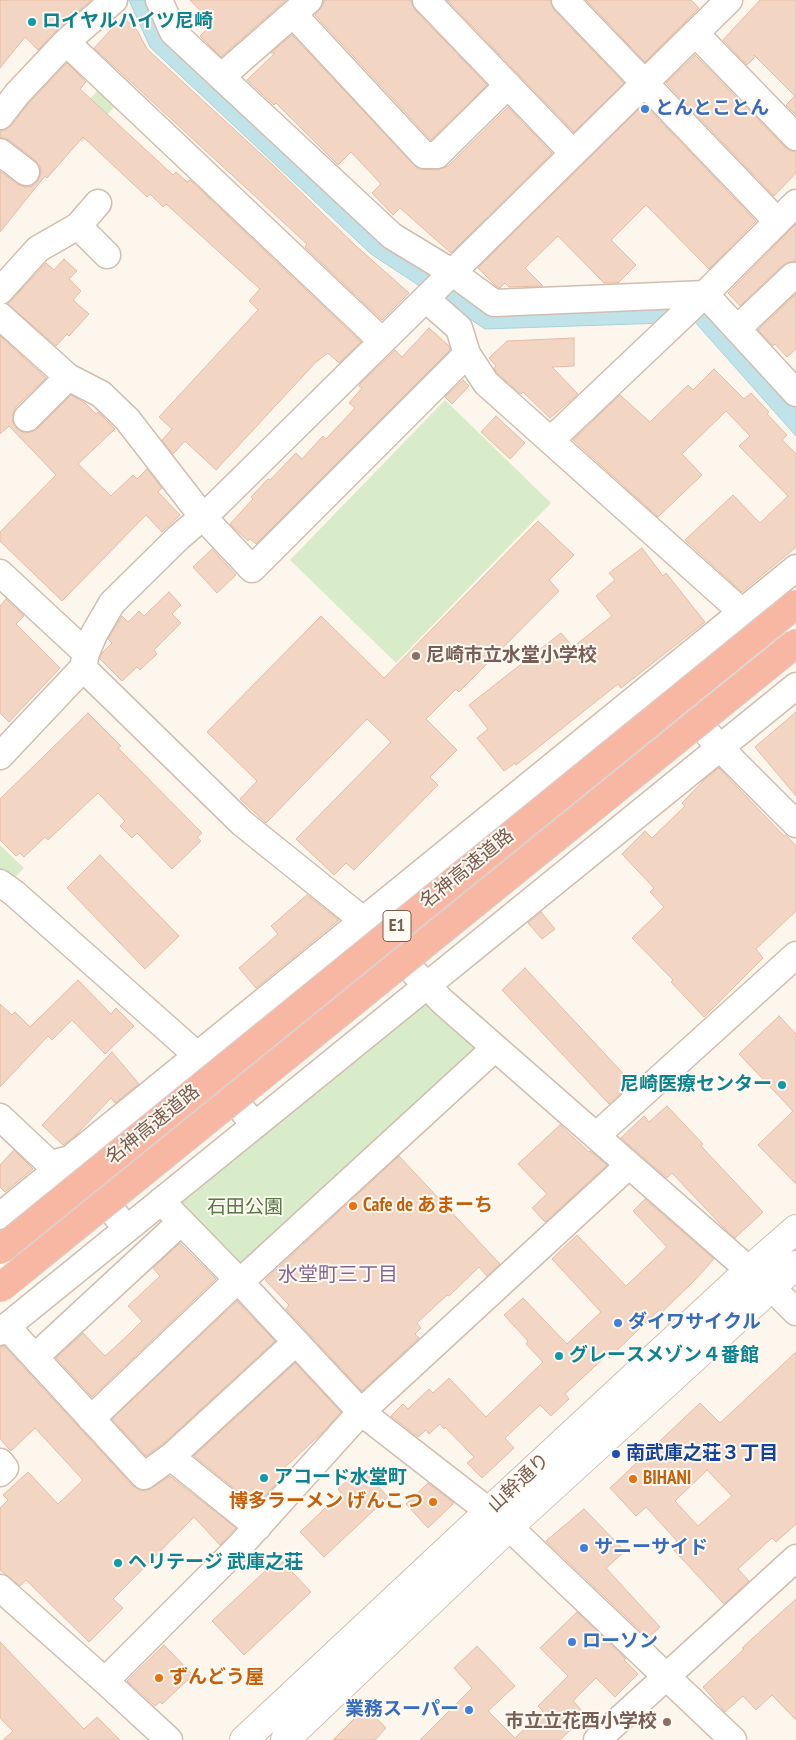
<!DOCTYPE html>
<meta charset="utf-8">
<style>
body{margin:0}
canvas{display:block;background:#fdf6ec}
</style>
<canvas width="796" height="1740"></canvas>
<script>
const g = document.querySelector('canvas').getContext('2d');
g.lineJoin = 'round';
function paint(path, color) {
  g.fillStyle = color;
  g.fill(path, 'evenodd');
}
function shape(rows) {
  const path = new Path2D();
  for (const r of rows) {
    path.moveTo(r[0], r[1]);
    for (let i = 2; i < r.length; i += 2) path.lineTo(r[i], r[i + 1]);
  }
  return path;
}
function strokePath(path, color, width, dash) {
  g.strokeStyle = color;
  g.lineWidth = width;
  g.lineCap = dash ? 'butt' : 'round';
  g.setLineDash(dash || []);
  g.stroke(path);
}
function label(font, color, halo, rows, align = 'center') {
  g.font = font + ' "PT Sans Narrow","Noto Sans JP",sans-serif';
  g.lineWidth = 4;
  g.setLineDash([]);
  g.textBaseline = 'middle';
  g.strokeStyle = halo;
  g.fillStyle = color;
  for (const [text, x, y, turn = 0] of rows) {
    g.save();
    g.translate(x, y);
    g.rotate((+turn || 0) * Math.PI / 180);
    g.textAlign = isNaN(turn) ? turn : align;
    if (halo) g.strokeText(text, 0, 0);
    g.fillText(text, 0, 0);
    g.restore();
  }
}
const green = shape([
 [99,89,116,105,82,142,65,126],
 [445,400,551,503,396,663,290,560],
 [0,845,24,868,11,881,0,873],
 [424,1001,479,1042,476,1055,237,1267,181,1211,182,1200]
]);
const water = shape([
 [129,0,147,0,489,312,705,307,796,407,796,436,695,322,485,329,371,254,150,47,129,0]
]);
const building = shape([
 [0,0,91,0,56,31,38,50,25,37,0,68,0,0],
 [190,0,286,0,221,57,200,36,213,24,190,0],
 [324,0,411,0,412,4,415,10,487,85,431,140,315,15,323,5,324,0],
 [447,0,550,0,554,10,624,83,574,132,447,0],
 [586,0,691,0,699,8,645,62,586,0],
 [760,0,796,0,796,115,786,105,795,96,754,55,754,58,747,65,723,40,760,0],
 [123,17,137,30,147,49,274,166,356,246,409,293,382,320,305,247,307,244,94,48,123,17],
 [292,35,418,169,437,170,448,166,508,107,552,153,451,253,400,208,393,215,372,193,381,184,351,152,338,165,276,103,274,105,247,80,275,53,271,53,292,35],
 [695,55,785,147,791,151,796,152,796,173,774,196,666,83,695,55],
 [67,63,86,82,80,89,173,175,176,172,187,182,190,180,361,342,339,363,328,353,316,362,216,470,185,441,173,454,162,440,172,429,159,417,258,310,249,301,260,289,166,204,163,207,150,194,147,197,83,137,47,178,45,176,0,232,0,171,17,184,25,187,32,186,38,181,41,173,40,166,35,160,9,140,0,137,0,131,6,130,12,125,28,104,67,63],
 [644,104,756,221,709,269,646,205,611,240,636,265,618,283,604,283,558,236,525,268,543,286,509,287,505,283,500,288,496,286,478,268,644,104],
 [796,224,796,262,789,262,783,265,740,306,728,293,796,224],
 [64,259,77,271,69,279,81,291,73,300,89,314,69,336,67,334,56,346,8,304,46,263,54,270,64,259],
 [796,294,796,349,787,357,775,344,773,346,758,330,796,294],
 [429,328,449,346,450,350,256,544,250,539,248,541,230,524,253,499,251,497,268,479,270,480,296,453,302,459,323,436,326,439,355,408,349,403,362,388,359,386,361,383,395,350,402,357,429,328],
 [0,336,46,378,16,407,13,414,13,422,17,429,24,433,31,432,37,429,71,395,85,403,96,414,98,412,115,429,78,464,111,496,133,475,137,479,147,469,162,488,158,492,180,515,162,532,146,515,62,601,0,541,0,532,56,475,9,426,0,434,0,336],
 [574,338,574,366,552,367,578,394,550,418,523,392,521,394,497,373,494,368,496,366,489,358,507,341,574,338],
 [714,369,744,399,751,393,769,412,767,414,787,435,782,440,796,454,796,547,742,592,685,540,733,495,760,523,788,496,739,446,750,436,726,411,682,454,702,475,658,517,573,440,620,395,650,422,688,385,693,390,714,369],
 [463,380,469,386,452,404,445,397,463,380],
 [496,416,525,443,510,459,481,432,496,416],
 [538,521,574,555,549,580,559,591,459,692,456,689,426,719,457,750,430,777,438,785,354,870,346,863,334,875,296,839,391,742,367,719,266,823,240,799,257,781,207,732,321,616,384,678,538,521],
 [642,548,663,576,666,573,705,622,621,688,618,684,516,765,515,763,504,771,477,738,488,729,469,705,561,633,573,647,612,616,596,596,615,580,609,573,642,548],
 [212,549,236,575,217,593,193,567,212,549],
 [169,592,181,605,172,614,181,623,154,650,157,654,140,670,137,667,122,681,100,659,102,653,112,643,108,639,122,616,128,622,139,611,144,616,169,592],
 [6,599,24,616,16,624,60,668,9,722,0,713,0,606,6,599],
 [796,712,796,796,755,747,796,712],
 [88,713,121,746,118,748,202,833,197,837,201,841,172,869,137,833,132,838,120,826,125,821,98,793,48,840,45,837,24,857,20,853,16,856,0,840,0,799,88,713],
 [719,768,784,836,786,835,796,846,796,911,756,949,763,958,704,1017,671,982,673,980,632,938,664,907,650,892,654,888,622,854,645,831,652,838,685,806,682,803,706,778,719,768],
 [100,855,179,936,145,969,67,888,100,855],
 [307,895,339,920,256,988,239,968,278,934,271,926,307,895],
 [541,912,555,929,542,939,528,923,541,912],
 [525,968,632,1083,609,1104,502,990,525,968],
 [78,980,111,1014,116,1008,134,1026,105,1054,72,1020,52,1040,48,1036,0,1087,0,1004,12,1015,15,1012,30,1027,78,980],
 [779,1016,796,1034,796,1184,758,1145,793,1111,739,1054,779,1016],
 [112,1052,139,1084,115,1103,111,1098,76,1135,63,1145,42,1125,112,1052],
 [667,1106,703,1144,701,1146,763,1212,735,1238,724,1228,672,1173,667,1178,621,1138,644,1116,649,1122,667,1106],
 [560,1125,589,1152,590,1151,607,1165,545,1222,532,1208,547,1194,518,1164,560,1125],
 [14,1150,33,1169,5,1192,0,1187,0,1165,14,1150],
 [399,1156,500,1264,487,1276,479,1267,449,1296,447,1295,417,1323,421,1328,415,1334,419,1338,362,1391,286,1309,289,1305,265,1280,399,1156],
 [645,1199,714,1259,694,1281,662,1312,660,1309,609,1358,607,1355,565,1394,569,1399,551,1416,540,1405,505,1438,514,1448,482,1478,467,1463,474,1457,445,1427,444,1429,440,1424,429,1434,426,1430,418,1437,391,1416,403,1404,408,1409,429,1389,433,1393,449,1378,486,1417,543,1362,526,1344,528,1341,504,1315,523,1298,567,1344,601,1312,552,1259,577,1235,626,1286,667,1247,633,1211,645,1199],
 [180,1243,216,1279,92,1397,56,1358,83,1333,105,1356,128,1335,142,1321,128,1306,160,1276,153,1268,180,1243],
 [237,1301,275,1341,164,1443,146,1456,112,1419,237,1301],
 [4,1346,133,1486,139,1490,147,1491,170,1476,236,1528,220,1545,194,1517,113,1599,123,1608,89,1642,26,1580,20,1586,0,1570,0,1508,8,1500,3,1495,28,1472,58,1504,83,1480,35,1428,11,1451,0,1439,0,1347,4,1346],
 [796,1352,796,1524,776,1542,772,1538,738,1569,749,1581,724,1604,670,1546,677,1541,646,1507,636,1516,610,1488,700,1403,720,1423,796,1352],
 [707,1470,732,1496,698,1526,675,1501,707,1470],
 [295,1363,341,1412,322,1433,283,1469,286,1472,256,1506,194,1456,295,1363],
 [361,1468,388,1497,324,1557,300,1532,341,1493,338,1489,361,1468],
 [428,1483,454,1503,428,1528,406,1504,428,1483],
 [584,1509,625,1551,606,1568,660,1627,648,1638,546,1541,584,1509],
 [279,1558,311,1592,244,1655,212,1621,279,1558],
 [796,1599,796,1720,772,1695,756,1710,743,1696,725,1712,703,1687,744,1649,742,1648,796,1599],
 [577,1612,626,1659,624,1660,638,1674,615,1697,596,1678,573,1701,586,1715,560,1740,420,1740,472,1688,454,1668,477,1646,515,1686,488,1711,515,1738,543,1711,538,1706,568,1676,540,1648,577,1612],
 [0,1642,84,1729,97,1717,120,1740,3,1740,13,1731,0,1718,0,1642],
 [164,1645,193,1675,162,1704,160,1702,155,1706,127,1681,164,1645],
 [366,1707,386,1728,375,1740,333,1740,366,1707]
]);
const minor = shape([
 [159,0,173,32,392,236,453,273,494,303,705,294,796,393],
 [426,0,573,153],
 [565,0,777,221],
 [293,14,424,155,437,155,508,85],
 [695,33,796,137],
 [66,42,382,341],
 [221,77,309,0],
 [0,116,17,94,66,42,114,0],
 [0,152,26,172],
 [78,226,107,255],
 [0,291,38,249,78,226,98,203],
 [426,299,459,328,467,354,486,383,742,612],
 [0,316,68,377,101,394,127,419,203,517,252,569,467,354],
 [737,329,793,276],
 [27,418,68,377],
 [551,440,705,294,796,203],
 [0,573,86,653],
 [83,668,242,823,364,921,443,1002,749,1270],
 [664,682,719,747,796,824],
 [0,756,83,668,86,653,94,634,112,603,178,538,215,506,729,0],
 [0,883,14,893,198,1056,248,1117],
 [0,1117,50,1164,70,1159,127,1229],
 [596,1136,796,955],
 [161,1201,240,1282,361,1412,509,1527,733,1740],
 [0,1216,796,568],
 [771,1287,796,1312],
 [7,1327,144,1476,173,1455,296,1342],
 [0,1332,796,686],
 [35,1357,181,1222],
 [91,1419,232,1285,240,1282,495,1048],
 [171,1457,258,1527],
 [0,1462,5,1468,0,1473],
 [0,1588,105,1681,169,1740],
 [105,1681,239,1547,361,1412,629,1165],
 [597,1740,796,1558]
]);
const tertiary = shape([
 [244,1740,489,1511,749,1270,796,1229],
 [285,1740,509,1527,796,1265]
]);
const motorwayBridge = shape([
 [0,1250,796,604],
 [0,1288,796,643]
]);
const markers = [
 [32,22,5,"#0f9aa8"],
 [645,109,5,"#3f7fe0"],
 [416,656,5,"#8d6e63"],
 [782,1085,5,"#0f9aa8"],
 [353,1206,5,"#e8710a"],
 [618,1323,5,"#3f7fe0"],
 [559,1356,5,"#0f9aa8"],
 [616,1454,5,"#1a4fb4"],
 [264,1478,5,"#0f9aa8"],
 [633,1479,5,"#e8710a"],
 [433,1502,5,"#e8710a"],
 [584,1548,5,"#3f7fe0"],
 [118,1563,5,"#0f9aa8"],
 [572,1642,5,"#3f7fe0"],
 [159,1678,5,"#e8710a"],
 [469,1710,5,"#3f7fe0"],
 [667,1722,5,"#8d6e63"]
];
const shields = [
 [397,926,28]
];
const shieldNames = [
 ["E1",397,926]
];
const cultureNames = [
 ["ロイヤルハイツ尼崎",42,22],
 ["尼崎医療センター",772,1085,"right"],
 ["グレースメゾン４番館",569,1356],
 ["アコード水堂町",274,1478],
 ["ヘリテージ 武庫之荘",128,1563]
];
const shopNames = [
 ["とんとことん",655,109],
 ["ダイワサイクル",628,1323],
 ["サニーサイド",594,1548],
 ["ローソン",582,1642],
 ["業務スーパー",459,1710,"right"]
];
const educationNames = [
 ["尼崎市立水堂小学校",426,656],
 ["市立立花西小学校",657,1722,"right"]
];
const streetNames = [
 ["名神高速道路",467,869,-39],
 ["名神高速道路",153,1125,-39],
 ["山幹通り",519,1483,-43]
];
const foodNames = [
 ["Cafe de あまーち",363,1206],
 ["BIHANI",643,1479],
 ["博多ラーメン げんこつ",423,1502,"right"],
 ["ずんどう屋",169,1678]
];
const parkNames = [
 ["石田公園",245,1208]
];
const transitNames = [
 ["南武庫之荘３丁目",626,1454]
];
const neighbourhoodNames = [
 ["水堂町三丁目",338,1275]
];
paint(green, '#d8ecc9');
paint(water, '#bfe3e8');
strokePath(water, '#a5d3da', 1);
paint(building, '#f3d5c3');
strokePath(building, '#e6bba3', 1);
strokePath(minor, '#d1beb0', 29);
strokePath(tertiary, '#d1beb0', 30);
strokePath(minor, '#fff', 26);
strokePath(tertiary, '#fff', 28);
strokePath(motorwayBridge, '#dad1cd', 30, []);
strokePath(motorwayBridge, '#f7b7a3', 28);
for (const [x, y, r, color] of markers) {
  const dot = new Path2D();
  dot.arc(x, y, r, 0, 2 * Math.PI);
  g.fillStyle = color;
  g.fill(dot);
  strokePath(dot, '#fffaf3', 2);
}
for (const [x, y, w] of shields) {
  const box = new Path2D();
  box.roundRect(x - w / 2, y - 15.5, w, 31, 4);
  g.fillStyle = '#fffaf3';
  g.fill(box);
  strokePath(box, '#7a5c4d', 1);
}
label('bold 18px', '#7a5c4d', null, shieldNames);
label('bold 19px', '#0d838f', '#fffaf3', cultureNames, 'left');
label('bold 19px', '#366cbe', '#fffaf3', shopNames, 'left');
label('bold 19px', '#785e54', '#fffaf3', educationNames, 'left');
label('19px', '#7a5c4d', '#fffaf3', streetNames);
label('bold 19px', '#c56008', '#fffaf3', foodNames, 'left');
label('19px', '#537a41', '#fffaf3', parkNames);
label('bold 19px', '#164399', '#fffaf3', transitNames, 'left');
label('20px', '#846695', '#fffaf3', neighbourhoodNames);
</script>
